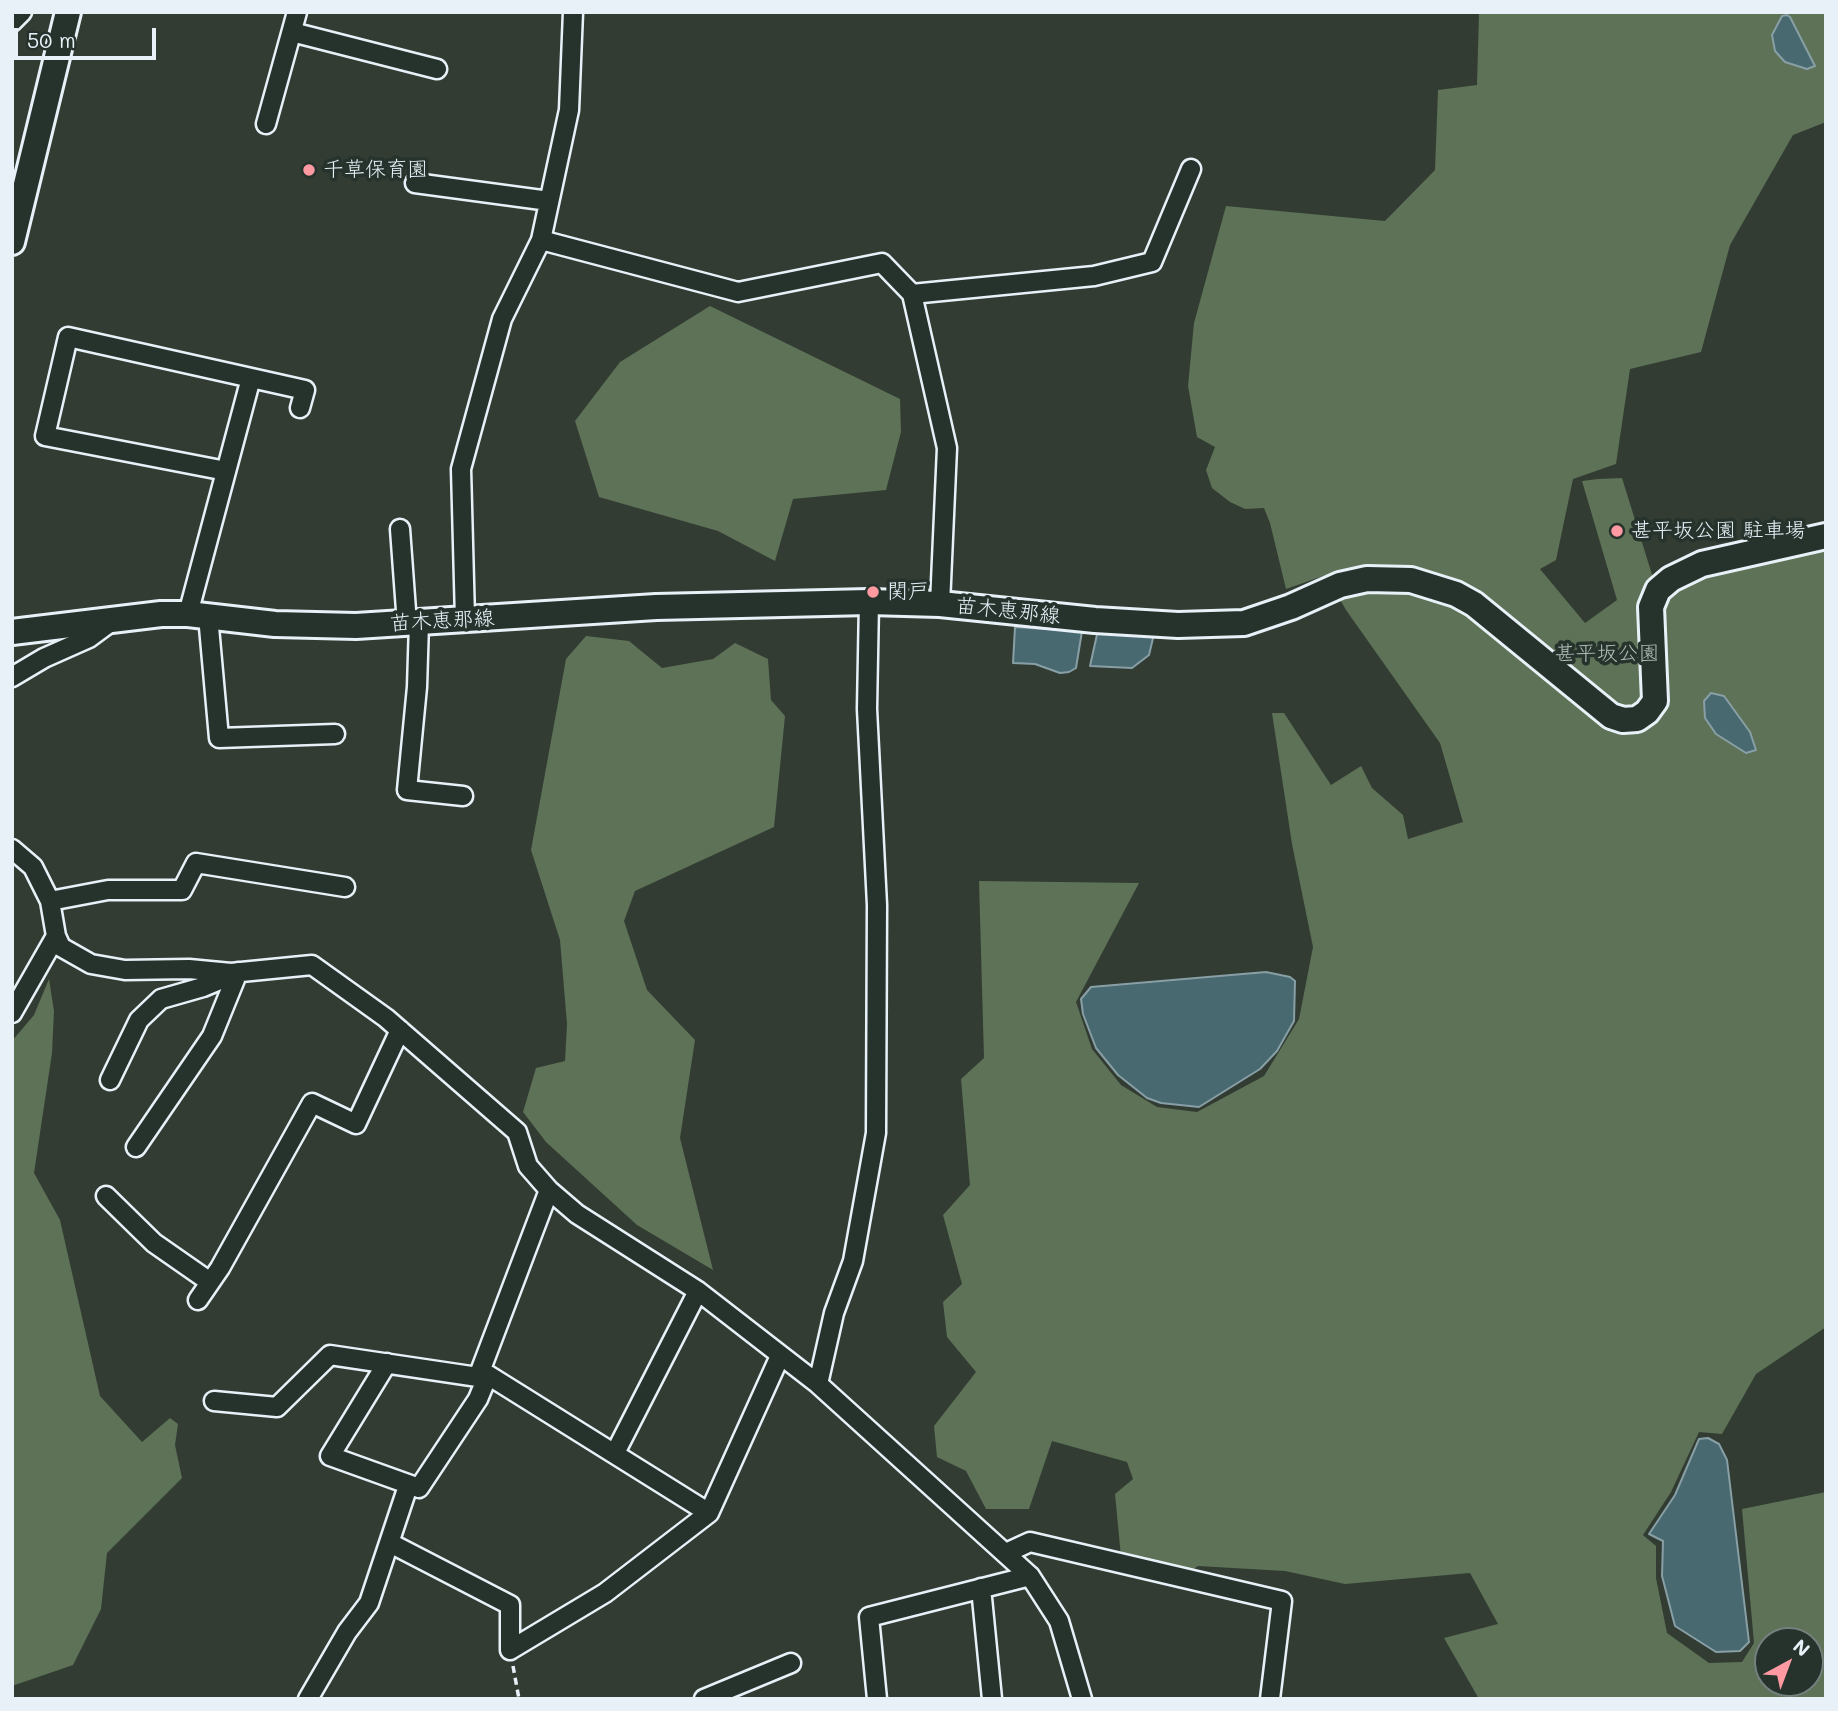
<!DOCTYPE html>
<meta charset="utf-8">
<style>
body{margin:0}
#map{position:relative;width:1838px;height:1711px;overflow:hidden;background:#323c33;font-family:Mali,sans-serif}
canvas{display:block}
.frame{position:absolute;inset:0;border:14px solid #e8f1f8;pointer-events:none}
.north{position:absolute;left:1754px;top:1627px;width:70px;height:70px;box-sizing:border-box;background:#26332d;border:2px solid #747f7e;border-radius:50%;rotate:41deg;font-size:19px;font-weight:700;line-height:28px;text-align:center;color:#e8f1f8}
.north::after{content:'';display:block;margin:auto;width:24px;height:32px;background:#ff9aa2;clip-path:polygon(50% 0,100% 100%,50% 72%,0 100%)}
.scale{position:absolute;left:14px;top:28px;width:142px;height:32px;box-sizing:border-box;border:4px solid #e8f1f8;border-top:0;padding-left:9px;font-size:21px;line-height:24px;white-space:nowrap;color:#e8f1f8;-webkit-text-stroke:5px #26332d;paint-order:stroke}
</style>
<div id="map">
<canvas width="1838" height="1711"></canvas>
<div class="frame"></div>
<div class="north">N</div>
<div class="scale">50 m</div>
</div>
<script>
const g = document.querySelector('canvas').getContext('2d');
g.lineJoin = 'round';
function paint(path, color) {
  g.fillStyle = color;
  g.fill(path, 'evenodd');
}
function shape(rows) {
  const path = new Path2D();
  for (const r of rows) {
    path.moveTo(r[0], r[1]);
    for (let i = 2; i < r.length; i += 2) path.lineTo(r[i], r[i + 1]);
  }
  return path;
}
function strokePath(path, color, width, dash) {
  g.strokeStyle = color;
  g.lineWidth = width;
  g.lineCap = dash ? 'butt' : 'round';
  g.setLineDash(dash || []);
  g.stroke(path);
}
function label(font, color, halo, rows, align = 'center') {
  g.font = font + ' Mali,"Klee One",sans-serif';
  g.lineWidth = 7;
  g.setLineDash([]);
  g.textBaseline = 'middle';
  g.strokeStyle = halo;
  g.fillStyle = color;
  for (const [text, x, y, turn = 0] of rows) {
    g.save();
    g.translate(x, y);
    g.rotate((+turn || 0) * Math.PI / 180);
    g.textAlign = isNaN(turn) ? turn : align;
    if (halo) g.strokeText(text, 0, 0);
    g.fillText(text, 0, 0);
    g.restore();
  }
}
const green = shape([
 [1479,12,1826,12,1826,122,1793,135,1730,245,1701,352,1630,369,1616,464,1573,479,1556,560,1540,569,1585,623,1617,600,1582,481,1598,479,1622,478,1654,581,1826,548,1826,1327,1756,1374,1722,1434,1699,1432,1671,1492,1643,1535,1656,1546,1656,1578,1667,1633,1709,1663,1742,1662,1754,1643,1742,1509,1826,1492,1826,1699,1479,1699,1444,1638,1498,1624,1470,1573,1345,1584,1285,1571,1198,1566,1187,1574,1121,1557,1115,1494,1133,1479,1127,1462,1052,1441,1029,1509,986,1509,966,1471,937,1457,934,1426,976,1372,947,1337,943,1302,962,1284,943,1215,970,1185,961,1079,984,1058,979,881,1139,883,1076,1002,1092,1049,1121,1085,1157,1107,1197,1112,1264,1076,1299,1019,1313,947,1292,844,1272,713,1284,713,1331,785,1361,766,1372,788,1403,815,1408,839,1463,822,1440,743,1346,610,1326,575,1286,589,1270,523,1264,508,1245,509,1230,502,1212,488,1206,470,1215,447,1197,437,1188,386,1194,323,1226,206,1385,221,1435,170,1438,90,1477,85],
 [1768,1641,1810,1641,1810,1683,1768,1683],
 [710,306,900,399,901,432,886,490,793,499,775,561,718,531,599,497,575,421,620,362],
 [586,636,629,641,662,668,713,659,735,643,768,659,771,700,785,716,774,827,635,891,624,921,647,990,695,1040,680,1138,713,1270,637,1225,546,1142,523,1112,536,1068,565,1061,567,1024,560,940,531,850,566,659],
 [49,979,54,1011,52,1053,34,1173,60,1220,100,1396,142,1442,170,1418,178,1424,175,1445,182,1478,107,1553,101,1609,73,1665,12,1686,12,1041,34,1015]
]);
const water = shape([
 [1787,15,1790,17,1815,66,1807,69,1785,62,1775,51,1772,35,1782,16,1787,15],
 [1015,627,1082,631,1076,668,1069,672,1060,673,1035,664,1013,663,1015,627],
 [1098,630,1154,634,1149,655,1132,668,1090,666,1098,630],
 [1711,693,1724,696,1750,732,1756,750,1746,753,1716,734,1705,718,1704,701,1711,693],
 [1266,972,1290,977,1295,981,1294,1021,1277,1051,1260,1069,1199,1107,1161,1103,1147,1098,1118,1075,1096,1048,1083,1014,1081,999,1091,987,1266,972],
 [1708,1438,1719,1444,1727,1460,1749,1642,1740,1651,1716,1652,1675,1626,1662,1576,1663,1541,1649,1534,1675,1495,1699,1439,1708,1438]
]);
const path = shape([
 [513,1666,519,1699]
]);
const minor = shape([
 [12,22,22,12],
 [292,32,437,69],
 [266,124,297,12],
 [415,183,549,201],
 [541,240,738,292,882,263,912,294,947,448,940,604],
 [912,294,1094,276,1152,262,1191,169],
 [226,471,45,436,68,337,305,390,300,408],
 [400,529,407,624],
 [188,614,251,378],
 [208,616,219,738,335,734],
 [465,619,461,469,502,319,541,240,569,110,573,12],
 [419,623,417,687,407,790,463,796],
 [12,677,44,658,89,638,112,621],
 [12,849,33,867,50,901,56,936,61,947,91,964,125,970,189,969,231,973,312,965,386,1018,517,1132,528,1166,549,1190,577,1214,698,1291,818,1384,1030,1576,1059,1621,1082,1699],
 [50,901,108,890,182,890,196,863,345,887],
 [12,1013,56,936],
 [110,1080,139,1020,161,999,203,987,232,975],
 [136,1147,212,1036,238,972],
 [106,1196,154,1243,210,1282],
 [198,1300,220,1268,312,1103,356,1124,400,1030],
 [387,1363,330,1456,419,1488,478,1399,488,1375],
 [478,1377,549,1190],
 [818,1384,834,1313,853,1261,876,1133,877,905,867,709,869,602],
 [214,1401,277,1407,330,1355,478,1377,488,1375,709,1513],
 [615,1453,698,1291],
 [390,1543,510,1605,510,1650],
 [1006,1553,1030,1542,1282,1601,1270,1699],
 [981,1588,992,1699],
 [510,1650,605,1593,709,1513,780,1356],
 [308,1699,347,1632,369,1603,408,1486],
 [704,1699,791,1663],
 [877,1699,869,1617,1030,1576]
]);
const secondary = shape([
 [12,242,68,12],
 [12,632,161,614,188,614,275,624,356,626,656,607,869,602,940,604,1095,620,1178,625,1244,623,1291,607,1340,585,1367,579,1411,580,1456,594,1474,604,1611,716,1623,720,1637,719,1647,712,1655,701,1651,607,1658,590,1671,579,1702,564,1826,536]
]);
const markers = [
 [309,170,7,"#ff9aa2"],
 [1617,531,7,"#ff9aa2"],
 [873,592,7,"#ff9aa2"]
];
const poiNames = [
 ["千草保育園",323,170],
 ["甚平坂公園 駐車場",1631,531],
 ["関戸",887,592]
];
const streetNames = [
 ["苗木恵那線",1008,611,6],
 ["苗木恵那線",442,621,-3]
];
const parkNames = [
 ["甚平坂公園",1607,654]
];
paint(green, '#5d7256');
paint(water, '#48696f');
strokePath(water, '#889fa6', 2);
strokePath(minor, '#e8f1f8', 23);
strokePath(secondary, '#e8f1f8', 30);
strokePath(path, '#e8f1f8', 3.5, [7, 5]);
strokePath(minor, '#26332d', 18);
strokePath(secondary, '#26332d', 24);
for (const [x, y, r, color] of markers) {
  const dot = new Path2D();
  dot.arc(x, y, r, 0, 2 * Math.PI);
  g.fillStyle = color;
  g.fill(dot);
  strokePath(dot, '#26332d', 2.5);
}
label('21px', '#e8f1f8', '#26332d', poiNames, 'left');
label('21px', '#e8f1f8', '#26332d', streetNames);
label('21px', '#b0beb7', '#26332d', parkNames);
</script>
